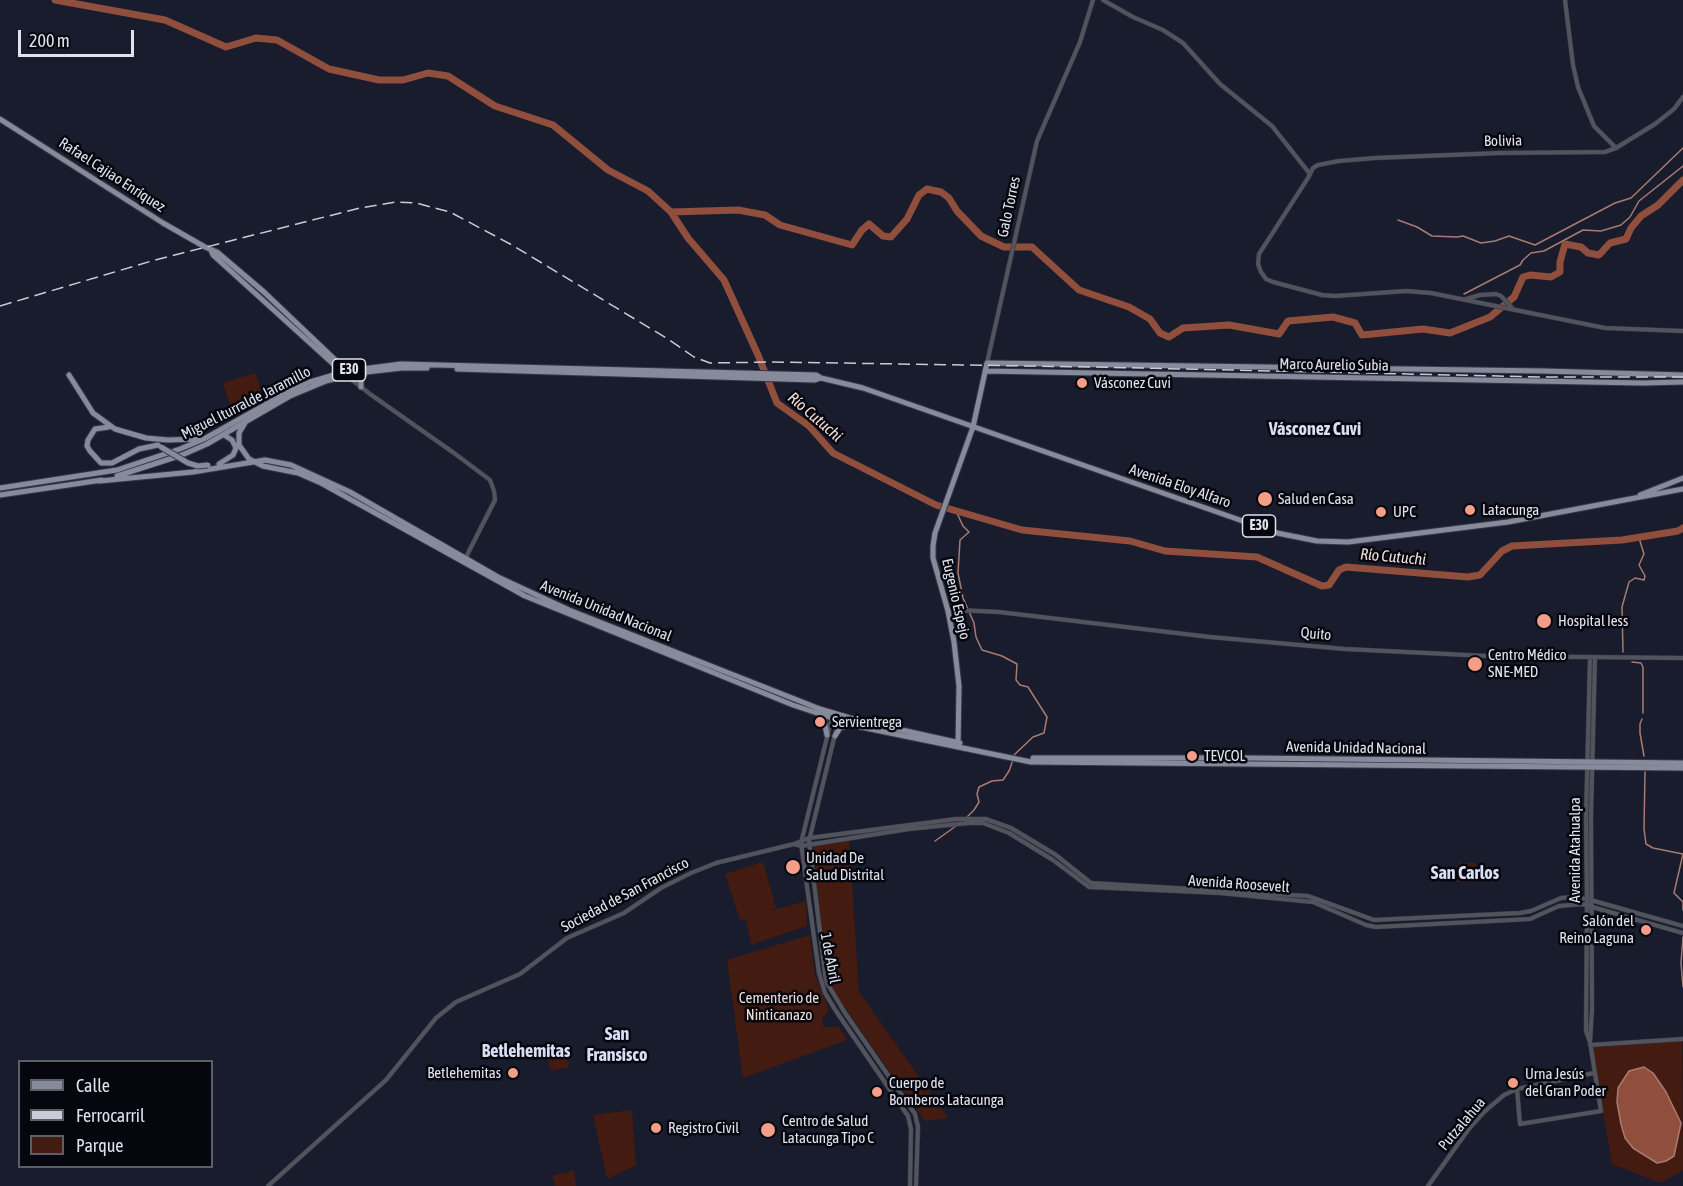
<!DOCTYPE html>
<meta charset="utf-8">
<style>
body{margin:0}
#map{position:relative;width:1683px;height:1186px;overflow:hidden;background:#191c2c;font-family:"Asap Condensed",sans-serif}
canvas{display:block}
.legend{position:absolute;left:18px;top:1060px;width:195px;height:108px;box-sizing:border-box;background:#06070e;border:2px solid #5d5f68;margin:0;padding:8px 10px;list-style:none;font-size:18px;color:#e0e3ee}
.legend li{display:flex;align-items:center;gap:12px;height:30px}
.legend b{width:30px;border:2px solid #5d5f68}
.scale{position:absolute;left:18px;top:30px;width:116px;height:27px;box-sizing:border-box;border:3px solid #e0e3ee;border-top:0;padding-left:8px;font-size:18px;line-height:21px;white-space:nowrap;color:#e0e3ee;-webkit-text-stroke:4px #06070e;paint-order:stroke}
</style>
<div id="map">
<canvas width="1683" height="1186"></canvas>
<ul class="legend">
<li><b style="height:8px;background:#868a9b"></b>Calle</li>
<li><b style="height:8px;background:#c9ccd7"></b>Ferrocarril</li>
<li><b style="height:16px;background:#441b10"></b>Parque</li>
</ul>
<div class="scale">200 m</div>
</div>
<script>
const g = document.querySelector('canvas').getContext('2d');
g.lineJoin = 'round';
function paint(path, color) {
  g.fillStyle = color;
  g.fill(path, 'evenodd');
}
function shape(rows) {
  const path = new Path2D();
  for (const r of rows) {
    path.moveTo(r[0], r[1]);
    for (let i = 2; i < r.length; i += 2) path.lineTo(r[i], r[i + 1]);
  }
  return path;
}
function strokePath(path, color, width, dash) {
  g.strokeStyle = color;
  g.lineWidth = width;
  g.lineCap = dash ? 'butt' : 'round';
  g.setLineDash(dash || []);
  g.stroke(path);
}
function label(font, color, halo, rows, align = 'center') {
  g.font = font + ' "Asap Condensed",sans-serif';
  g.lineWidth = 5;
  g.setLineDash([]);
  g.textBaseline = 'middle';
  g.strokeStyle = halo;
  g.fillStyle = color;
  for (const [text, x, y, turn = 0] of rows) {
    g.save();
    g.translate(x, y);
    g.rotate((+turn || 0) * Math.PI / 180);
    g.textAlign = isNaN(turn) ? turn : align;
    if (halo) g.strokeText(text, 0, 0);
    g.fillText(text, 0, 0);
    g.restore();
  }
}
const green = shape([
 [255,373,262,394,230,404,223,383],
 [849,838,859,992,948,1118,925,1121,827,983,812,844],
 [763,862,776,908,769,911,806,901,807,926,751,945,746,919,740,920,725,874],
 [1458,863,1476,863,1476,882,1457,882],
 [810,935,815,975,829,1010,822,1019,824,1027,839,1027,847,1040,743,1078,727,960],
 [1682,1039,1683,1170,1663,1182,1658,1182,1612,1164,1592,1047,1645,1044],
 [563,1046,569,1067,551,1071,546,1051],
 [632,1110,636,1165,607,1179,593,1115],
 [574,1170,576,1186,555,1186,552,1176]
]);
const water = shape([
 [1644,1067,1653,1073,1666,1092,1681,1123,1674,1156,1666,1161,1657,1163,1633,1148,1625,1138,1621,1124,1617,1102,1618,1088,1629,1071,1644,1067]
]);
const stream = shape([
 [1398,220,1417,227,1432,236,1457,237,1463,236,1481,243,1495,241,1509,236,1535,245,1615,203,1631,198,1683,148],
 [1464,294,1520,265,1523,260,1531,253,1544,251,1583,230,1601,231,1621,225,1630,217,1639,201,1683,166],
 [956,511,963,526,969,532,960,540,958,573,963,598,974,623,976,637,982,650,1002,656,1017,664,1016,680,1020,685,1028,687,1047,717,1044,733,1033,737,1014,755],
 [1623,652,1622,607,1629,582,1635,578,1644,580,1645,576,1639,565,1644,554,1639,538],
 [1632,662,1641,663,1643,667,1643,713],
 [1642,719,1640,724,1640,733,1644,756],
 [1645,772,1644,829,1646,844,1653,848,1683,854,1674,893,1683,902,1683,910],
 [967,817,974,810,979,802,977,794,979,787,992,781,1003,780,1009,771,1013,760],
 [935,841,956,826],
 [1683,937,1681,963,1683,987]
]);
const river = shape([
 [55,0,165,20,226,47,256,38,277,40,329,69,379,80,403,80,428,73,448,76,495,106,553,125,608,170,648,191,671,212,688,238,724,280,758,355,777,403,809,426,833,453,936,505,1022,530,1130,541,1165,551,1257,557,1322,586,1329,585,1339,570,1346,567,1468,577,1480,575,1502,551,1512,546,1622,540,1678,531,1683,528],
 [671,212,738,210,765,215,780,225,852,245,862,230,869,224,883,236,891,237,907,219,919,195,927,189,941,192,949,198,957,211,981,236,1004,247,1032,247,1079,290,1129,307,1150,319,1160,333,1169,337,1183,328,1229,325,1279,334,1288,321,1333,317,1355,323,1362,335,1423,329,1450,333,1490,317,1514,297,1523,277,1530,275,1551,277,1560,272,1560,262,1565,244,1581,247,1588,253,1599,255,1610,243,1626,239,1631,228,1641,216,1658,205,1683,180]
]);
const minor = shape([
 [1103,0,1133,17,1163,30,1183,43,1220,84,1272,126,1310,174],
 [1565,0,1573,65,1578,87,1594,126,1616,148],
 [1683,97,1674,109,1655,124,1616,148,1605,152,1500,153,1375,158,1339,161,1318,165,1313,168,1308,178,1259,254,1258,264,1261,272,1266,279,1273,282,1322,295,1335,296,1406,291,1431,293,1605,328,1683,331],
 [1466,299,1480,295,1496,294,1501,296,1514,310],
 [987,363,1037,141,1080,42,1093,0],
 [347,376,370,394,454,453,490,480,494,491,495,500,464,561],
 [948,611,957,610,999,612,1210,637,1345,649,1487,656,1683,658],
 [1590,657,1586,817,1587,905,1586,1031,1590,1042],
 [832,717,801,843,819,973,825,993,836,1011,908,1116,911,1129,910,1186],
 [839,718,809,841,825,974,827,983,845,1013,915,1114,918,1127,916,1186],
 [794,844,801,846,909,829,969,823,983,823,1009,833,1053,860,1089,887,1220,893,1313,902,1366,925,1376,927,1530,919,1559,906,1582,904,1683,933],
 [1590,1045,1683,1039],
 [1517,1089,1520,1124,1601,1111,1590,1042,1592,1009,1591,817,1595,657],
 [268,1186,386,1080,436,1018,456,1002,520,974,567,938,624,913,661,888,691,873,716,863,794,844,809,838,956,819,986,819,1011,828,1056,855,1091,883,1308,896,1374,920,1520,913,1531,911,1561,898,1574,897,1587,899,1683,926],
 [1428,1186,1468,1130,1484,1112,1504,1095,1517,1089,1594,1073]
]);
const major = shape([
 [0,119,163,223,205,247,217,252,264,292,347,371],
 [211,250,213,255,342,372],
 [457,369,815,380,821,378],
 [985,371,1643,383,1683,382],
 [69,375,93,413,115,429,146,438,168,440,198,439],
 [361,387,361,380,366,372],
 [245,423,239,433,239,445,249,459,263,466,298,473,321,483,525,596,793,705,856,726,1031,762,1683,768],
 [109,427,95,429,88,440,87,446,90,451,101,463,112,463,139,449,158,445],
 [219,464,233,455,236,448,232,440,224,435],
 [117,476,182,455,207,444,290,396,326,381,357,373,402,368,427,368],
 [99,481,193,472,265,460,291,465,350,492,498,577,569,610,820,709,857,720,960,743],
 [0,488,117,470,180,449,204,439,288,392,310,382,347,371,401,364,816,375,821,378,863,388,1277,533,1317,541,1348,542,1508,522,1683,489],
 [0,495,102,480],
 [1640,495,1683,478],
 [821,715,824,720,827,735],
 [835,736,840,728,850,725],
 [958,747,959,686,954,642,948,611,933,558,933,546,935,533,973,427,987,363,1543,371,1683,375],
 [1033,758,1249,758,1683,763]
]);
const rail = shape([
 [0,306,155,260,360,208,396,202,416,203,450,212,512,245,668,339,694,357,710,363,772,362,1094,367,1543,377,1683,377]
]);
const majorBridge = shape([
 [161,447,188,463,198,466,208,465]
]);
const markers = [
 [1082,383,6,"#f49e87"],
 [1265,499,8,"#f49e87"],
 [1470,510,6,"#f49e87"],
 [1381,512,6,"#f49e87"],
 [1544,621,8,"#f49e87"],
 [1475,664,8,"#f49e87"],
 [820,722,6,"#f49e87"],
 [1192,756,6,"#f49e87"],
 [793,867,8,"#f49e87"],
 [1646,930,6,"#f49e87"],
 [513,1073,6,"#f49e87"],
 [1513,1083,6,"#f49e87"],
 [877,1092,6,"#f49e87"],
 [656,1128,6,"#f49e87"],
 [768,1130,8,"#f49e87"]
];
const shields = [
 [349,370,33],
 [1259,526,33]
];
const shieldNames = [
 ["E30",349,370],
 ["E30",1259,526]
];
const streetNames = [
 ["Bolivia",1503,141,-1],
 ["Rafael Cajiao Enríquez",112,175,33],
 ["Galo Torres",1009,207,-78],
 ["Marco Aurelio Subia",1334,365,1],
 ["Miguel Iturralde Jaramillo",246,403,-27],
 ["Avenida Eloy Alfaro",1180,486,19],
 ["Eugenio Espejo",956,599,77],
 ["Avenida Unidad Nacional",606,611,22],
 ["Quito",1316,634,5],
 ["Avenida Unidad Nacional",1356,748,1],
 ["Avenida Atahualpa",1575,850,-90],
 ["Avenida Roosevelt",1239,884,4],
 ["Sociedad de San Francisco",625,895,-28],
 ["1 de Abril",830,958,79],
 ["Putzalahua",1462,1124,-50]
];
const poiNames = [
 ["Vásconez Cuvi",1094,383],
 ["Salud en Casa",1278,499],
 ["Latacunga",1482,510],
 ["UPC",1393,512],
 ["Hospital Iess",1558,621],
 ["Centro Médico",1488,655],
 ["SNE-MED",1488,672],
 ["Servientrega",832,722],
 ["TEVCOL",1204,756],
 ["Unidad De",806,858],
 ["Salud Distrital",806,875],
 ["Salón del",1634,921,"right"],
 ["Reino Laguna",1634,938,"right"],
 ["Betlehemitas",501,1073,"right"],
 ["Urna Jesús",1525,1074],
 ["del Gran Poder",1525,1091],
 ["Cuerpo de",889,1083],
 ["Bomberos Latacunga",889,1100],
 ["Centro de Salud",782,1121],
 ["Latacunga Tipo C",782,1138],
 ["Registro Civil",668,1128]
];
const parkNames = [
 ["Cementerio de",779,998],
 ["Ninticanazo",779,1015]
];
const waterNames = [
 ["Río Cutuchi",815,417,41],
 ["Río Cutuchi",1393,557,5]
];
const quarterNames = [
 ["Vásconez Cuvi",1315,429],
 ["San Carlos",1465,873],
 ["San",617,1034],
 ["Fransisco",617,1055],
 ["Betlehemitas",526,1051]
];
paint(green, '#441b10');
paint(water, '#904e3c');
strokePath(water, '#a87b71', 1.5);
strokePath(stream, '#a87b71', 1.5);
strokePath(river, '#904e3c', 7);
strokePath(minor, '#353847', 5);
strokePath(major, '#353847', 7);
strokePath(minor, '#52535c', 4);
strokePath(major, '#868a9b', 5);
strokePath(rail, '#c9ccd7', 1.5, [12, 6]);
strokePath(majorBridge, '#353847', 7, []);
strokePath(majorBridge, '#868a9b', 5);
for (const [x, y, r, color] of markers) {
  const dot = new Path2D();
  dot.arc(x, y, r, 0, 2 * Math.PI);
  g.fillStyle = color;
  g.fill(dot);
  strokePath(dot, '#06070e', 2);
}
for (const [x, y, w] of shields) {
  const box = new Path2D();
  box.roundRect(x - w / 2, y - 11, w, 22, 4.5);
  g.fillStyle = '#06070e';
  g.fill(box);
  strokePath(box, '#e0e3ee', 1.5);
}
label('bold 14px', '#e0e3ee', null, shieldNames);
label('15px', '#e0e3ee', '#06070e', streetNames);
label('15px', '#e0e3ee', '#06070e', poiNames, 'left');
label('15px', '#f1dbd5', '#06070e', parkNames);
label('italic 16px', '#f4ded8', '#06070e', waterNames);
label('bold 18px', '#d9def4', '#06070e', quarterNames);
</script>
